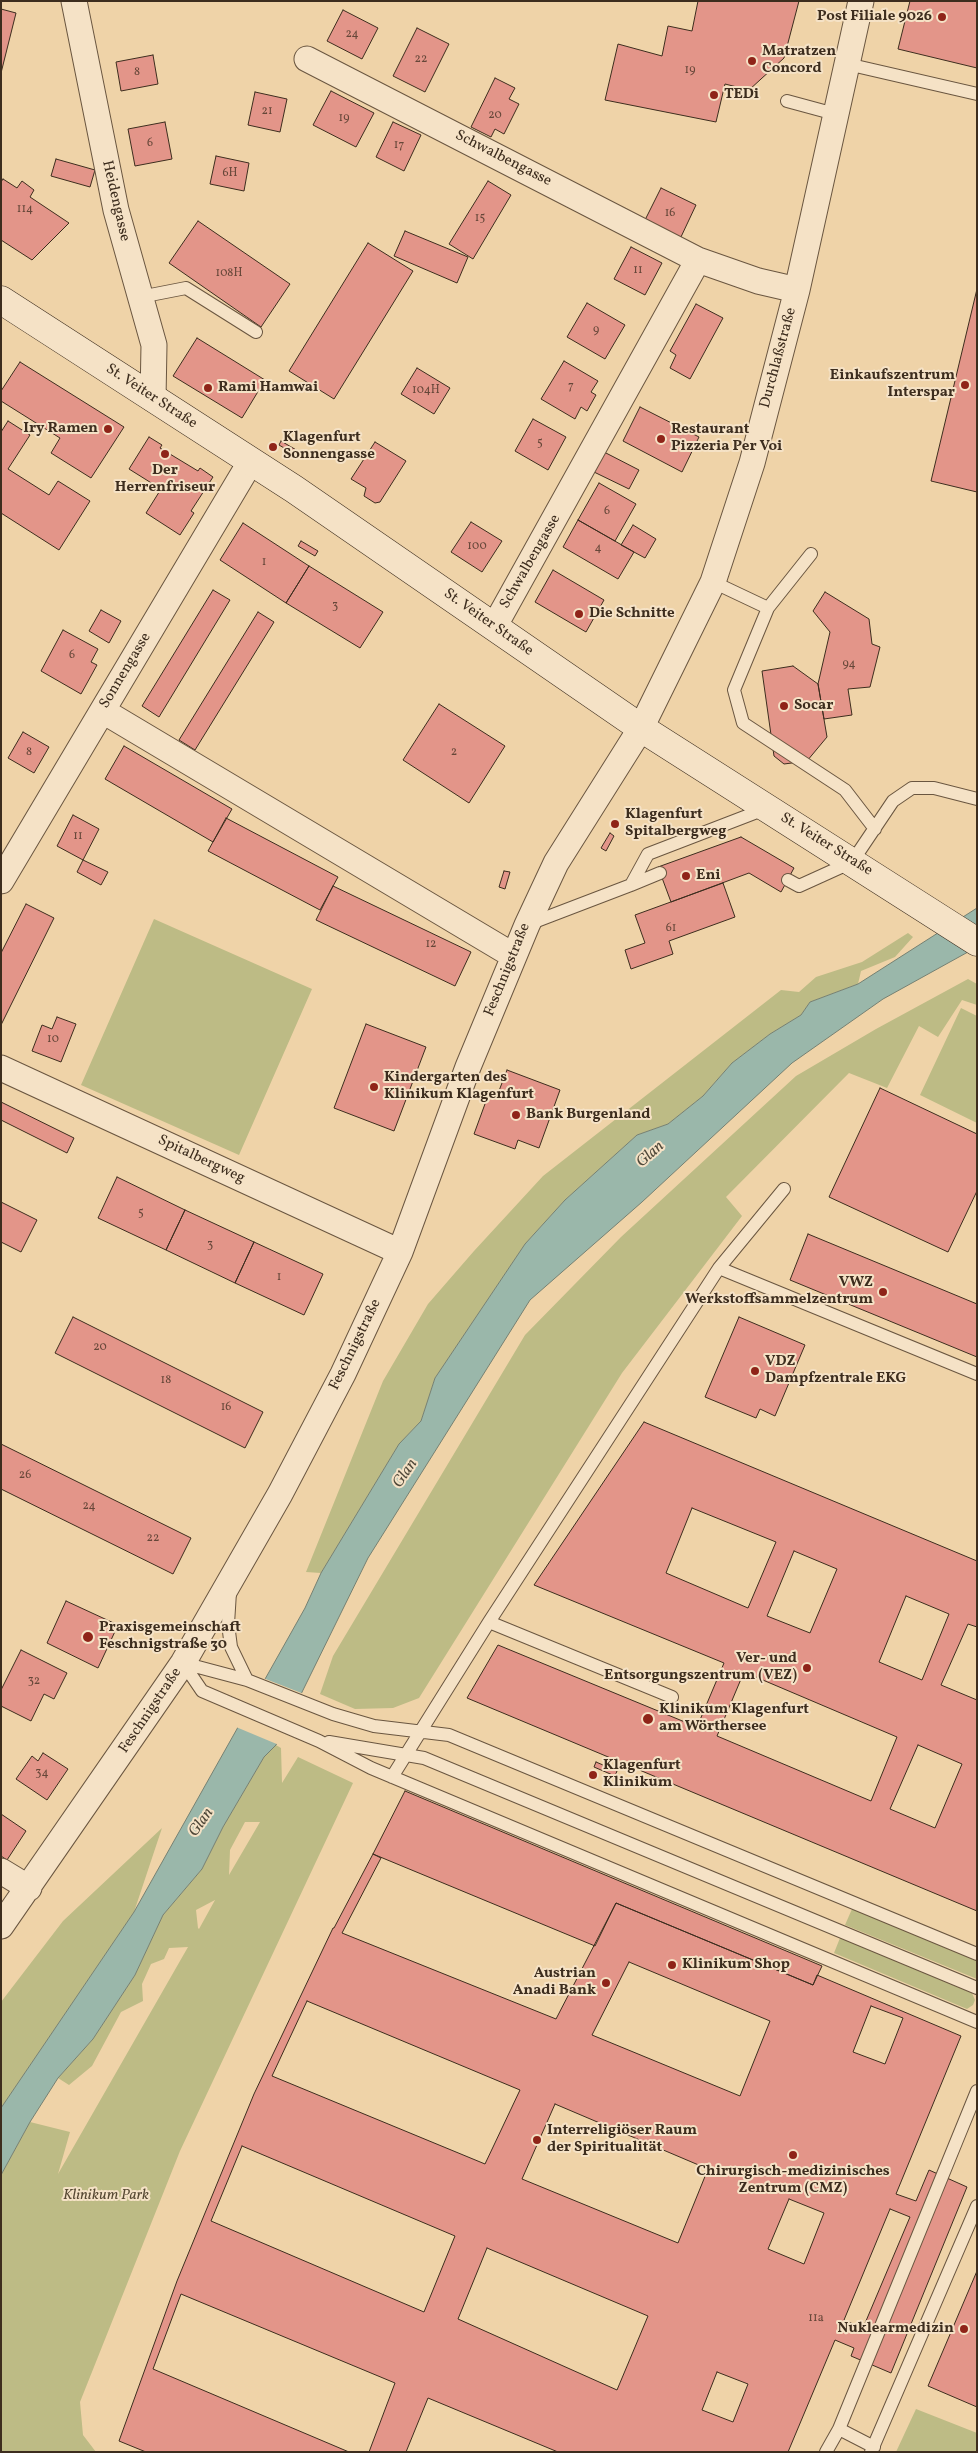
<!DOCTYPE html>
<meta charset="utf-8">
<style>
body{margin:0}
#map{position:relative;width:978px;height:2453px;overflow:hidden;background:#efd3a8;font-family:Vollkorn,serif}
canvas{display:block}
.frame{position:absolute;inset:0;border:2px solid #3d2d1e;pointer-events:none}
</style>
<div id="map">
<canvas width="978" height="2453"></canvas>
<div class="frame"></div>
</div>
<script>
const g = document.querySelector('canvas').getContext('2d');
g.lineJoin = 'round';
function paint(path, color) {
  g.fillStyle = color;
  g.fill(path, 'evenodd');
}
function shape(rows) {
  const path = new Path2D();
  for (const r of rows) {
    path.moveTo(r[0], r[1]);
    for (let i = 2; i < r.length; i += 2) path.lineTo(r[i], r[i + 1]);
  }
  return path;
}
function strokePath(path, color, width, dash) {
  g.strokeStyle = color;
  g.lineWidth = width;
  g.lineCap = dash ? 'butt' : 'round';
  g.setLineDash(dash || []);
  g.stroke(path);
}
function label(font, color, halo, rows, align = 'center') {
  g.font = font + ' Vollkorn,serif';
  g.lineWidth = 4;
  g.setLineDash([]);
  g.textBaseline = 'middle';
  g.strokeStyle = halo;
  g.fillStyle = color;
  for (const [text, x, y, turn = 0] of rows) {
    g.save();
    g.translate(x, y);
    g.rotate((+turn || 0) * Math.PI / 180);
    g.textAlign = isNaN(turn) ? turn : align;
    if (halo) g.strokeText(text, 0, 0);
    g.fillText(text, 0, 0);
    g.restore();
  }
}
const green = shape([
 [154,919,312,989,239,1155,81,1085],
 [908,933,913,937,895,957,861,971,858,984,810,1002,801,1015,770,1034,732,1063,703,1096,668,1124,637,1135,565,1200,525,1244,435,1378,421,1421,399,1444,321,1573,306,1572,383,1381,428,1304,474,1251,543,1176,781,990,799,992,816,977,862,962],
 [968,979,977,984,977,1005,962,1000,938,1037,919,1026,887,1088,849,1073,726,1197,742,1216,622,1373,419,1698,393,1708,355,1709,320,1694,333,1656,525,1335,621,1237,796,1076,876,1029],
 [961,1008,977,1016,977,1123,920,1095],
 [276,1745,281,1748,282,1783,298,1757,353,1783,180,2151,80,2402,83,2435,96,2452,1,2452,1,2175,30,2122,70,2132,58,2174,188,1947,169,1948,164,1959,151,1964,142,1984,143,2001,121,2012,92,2066,69,2085,58,2078,93,2039,135,1975,163,1915,202,1869,223,1827,264,1757],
 [245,1822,260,1822,229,1875,230,1850],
 [215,1900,199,1929,198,1928,196,1910],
 [162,1828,134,1912,1,2108,1,2002,63,1921],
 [852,1909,977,1961,977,1979,845,1925],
 [840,1938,972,1993,975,2000,973,2005,967,2009,834,1953],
 [916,2409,977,2433,977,2452,896,2452]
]);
const water = shape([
 [977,908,977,947,883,999,792,1063,642,1202,530,1300,368,1558,276,1745,264,1757,223,1827,202,1869,163,1915,135,1975,93,2039,58,2078,30,2122,1,2175,1,2108,134,1912,305,1608,321,1573,399,1444,421,1421,435,1378,525,1244,565,1200,637,1135,668,1124,703,1096,732,1063,770,1034,801,1015,810,1002,858,984,977,908]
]);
const pier = shape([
 [263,1678,304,1694,279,1745,236,1727]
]);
const building = shape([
 [698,1,799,1,784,58,749,90,725,84,716,122,605,100,618,44,662,56,668,26,692,31,698,1],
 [910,1,977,1,977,68,898,49,910,1],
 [1,9,16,13,1,73,1,9],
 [343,10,378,28,362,59,327,41,343,10],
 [417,28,449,44,425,92,393,76,417,28],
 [153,55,158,84,121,91,116,62,153,55],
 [495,78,515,88,509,99,519,104,504,134,495,129,491,137,471,127,495,78],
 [331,91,374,113,356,147,313,125,331,91],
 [255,92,287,99,280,132,248,125,255,92],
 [165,122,172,159,135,166,128,129,165,122],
 [393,122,421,135,404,171,376,157,393,122],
 [216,156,249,163,244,191,210,184,216,156],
 [56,159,95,170,90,187,51,176,56,159],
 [3,179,17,188,22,181,34,190,30,197,69,223,32,260,1,240,1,182,3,179],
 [488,181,511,195,473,259,449,244,488,181],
 [661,188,696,205,680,239,644,222,661,188],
 [198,221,290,284,261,327,169,263,198,221],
 [405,231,468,257,457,283,394,256,405,231],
 [368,243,413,271,334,399,289,371,368,243],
 [631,247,662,263,645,295,614,279,631,247],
 [977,289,977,492,931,481,977,289],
 [587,303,625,325,605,359,567,337,587,303],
 [696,304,723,318,690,379,670,368,676,355,670,351,696,304],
 [197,338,265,380,242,418,173,376,197,338],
 [564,361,598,381,591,392,596,395,587,411,581,407,575,419,541,399,564,361],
 [20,362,124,427,91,478,51,453,60,438,1,401,1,391,20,362],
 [417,368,450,388,434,414,401,394,417,368],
 [640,407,699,437,682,472,623,441,640,407],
 [533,419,566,437,548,470,515,451,533,419],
 [8,421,30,435,8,469,49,495,58,481,90,501,59,550,1,513,1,432,8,421],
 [149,437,162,445,160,448,198,471,200,468,213,477,191,511,194,513,180,535,146,513,161,489,129,469,149,437],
 [281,441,298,451,296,455,279,445,281,441],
 [375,442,406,461,380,502,375,503,364,496,366,488,351,479,375,442],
 [604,452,639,470,629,489,594,472,604,452],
 [599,483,636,504,615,541,578,520,599,483],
 [578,520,634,552,618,579,563,547,578,520],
 [471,522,502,541,482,572,451,552,471,522],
 [243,523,309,566,286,603,220,560,243,523],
 [633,525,656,539,645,558,621,545,633,525],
 [301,541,318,551,315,556,298,546,301,541],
 [309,566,383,612,360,648,286,603,309,566],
 [553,570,604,600,586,632,535,602,553,570],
 [213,590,230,600,159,717,142,706,213,590],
 [825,592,869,619,872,644,880,647,870,687,848,689,852,715,824,719,818,684,830,632,813,611,825,592],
 [101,610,121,621,109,643,89,631,101,610],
 [258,612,274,622,195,750,179,740,258,612],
 [63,630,98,649,91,662,97,665,81,694,41,671,63,630],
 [793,666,818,684,827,737,807,761,784,764,774,756,762,671,793,666],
 [439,704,505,746,469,803,403,760,439,704],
 [23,732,49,747,34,773,8,758,23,732],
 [124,746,232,809,213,842,105,779,124,746],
 [73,815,99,829,83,860,57,846,73,815],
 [226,818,338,877,320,910,208,851,226,818],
 [610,833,614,836,606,851,601,848,610,833],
 [741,837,794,868,781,892,749,873,671,902,658,867,741,837],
 [83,860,108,872,101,885,77,872,83,860],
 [504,871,510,872,505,889,499,887,504,871],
 [723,883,735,917,669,941,673,954,631,969,625,950,645,943,635,915,723,883],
 [333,886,471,952,455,986,316,920,333,886],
 [26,904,54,918,1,1025,1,953,26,904],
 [57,1017,76,1024,61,1062,32,1051,42,1025,52,1029,57,1017],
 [366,1024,426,1047,394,1131,334,1108,366,1024],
 [507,1070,560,1090,539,1148,518,1140,515,1149,474,1134,489,1093,497,1096,507,1070],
 [880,1088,977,1134,977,1191,948,1252,829,1197,880,1088],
 [1,1102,74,1138,67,1153,1,1120,1,1102],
 [117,1177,185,1210,166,1250,98,1218,117,1177],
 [1,1202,37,1220,21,1252,1,1242,1,1202],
 [185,1210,254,1242,235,1283,166,1250,185,1210],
 [808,1234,977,1304,977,1357,790,1280,808,1234],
 [254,1242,323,1274,304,1315,235,1283,254,1242],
 [73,1317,263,1412,245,1448,55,1353,73,1317],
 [739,1317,805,1345,775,1416,760,1409,756,1418,705,1397,739,1317],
 [644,1422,977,1561,977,1627,968,1624,941,1685,977,1700,977,1911,467,1698,498,1645,697,1727,724,1663,534,1585,644,1422],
 [692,1508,776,1542,748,1608,666,1573,692,1508],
 [794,1551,837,1569,810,1633,767,1616,794,1551],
 [906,1596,949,1614,922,1680,879,1662,906,1596],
 [744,1672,897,1737,871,1801,717,1736,744,1672],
 [918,1745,962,1764,935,1828,890,1809,918,1745],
 [1,1444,191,1538,173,1574,1,1489,1,1444],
 [66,1601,118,1625,98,1668,47,1643,66,1601],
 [21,1650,67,1673,54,1699,44,1694,31,1721,1,1706,1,1690,21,1650],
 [43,1753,68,1769,47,1800,16,1779,32,1756,38,1761,43,1753],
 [596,1762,617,1771,615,1776,594,1767,596,1762],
 [405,1791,822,1966,813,1985,616,1903,595,1946,373,1854,405,1791],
 [1,1814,26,1831,7,1860,1,1856,1,1814],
 [373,1854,381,1858,342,1933,556,2019,616,1903,813,1985,817,1975,961,2036,896,2194,916,2201,929,2170,967,2187,891,2373,851,2356,854,2348,835,2340,788,2452,558,2452,428,2398,406,2452,369,2452,395,2383,181,2294,153,2369,349,2452,146,2452,119,2441,177,2281,254,2094,333,1928,334,1928,373,1854],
 [629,1962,770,2021,740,2096,592,2035,629,1962],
 [307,2001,520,2090,485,2164,272,2076,307,2001],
 [871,2006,903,2018,885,2064,853,2052,871,2006],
 [555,2104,708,2169,678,2243,522,2179,555,2104],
 [242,2146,455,2236,424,2312,211,2221,242,2146],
 [789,2199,824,2213,804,2264,768,2249,789,2199],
 [890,2209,910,2217,863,2328,844,2320,890,2209],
 [487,2248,648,2316,617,2390,458,2319,487,2248],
 [717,2372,748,2384,733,2422,702,2410,717,2372],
 [977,2271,977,2407,928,2386,977,2271]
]);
const service = shape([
 [847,64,977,94],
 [787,101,835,114],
 [140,297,186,288,256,332],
 [713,582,768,608,734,690,743,723,845,790,875,829],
 [768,608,811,554],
 [788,880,799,886,852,862,893,801,912,788,934,788,977,799],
 [631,885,660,873],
 [529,924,631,885,648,854,765,809],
 [719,1268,977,1374],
 [230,1592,228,1624,231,1647,247,1680],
 [489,1622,672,1697],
 [183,1663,202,1691,319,1741,371,1768,977,2022],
 [183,1663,247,1680,333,1714,374,1726,449,1735,977,1954],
 [329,1742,424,1758,977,1988],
 [392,1777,489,1622,719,1268,784,1189],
 [839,2429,874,2447],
 [826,2452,839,2429,977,2091],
 [871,2452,977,2206]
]);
const minor = shape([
 [74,1,116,210,154,345,153,399],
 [307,59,698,260,758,281,797,290],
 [494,627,698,260],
 [103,711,514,956],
 [1,881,251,461],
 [1,1068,400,1252],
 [1,1871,29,1888],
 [1,1926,183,1663,280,1494,343,1374,400,1252,468,1067,527,925,556,863,641,728,713,582,752,463,797,290,861,1]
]);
const secondary = shape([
 [1,300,294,489,641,728,977,942]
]);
const markers = [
 [942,17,5,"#8f2418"],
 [752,61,5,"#8f2418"],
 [714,95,5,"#8f2418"],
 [965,385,5,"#8f2418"],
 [208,388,5,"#8f2418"],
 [108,429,5,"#8f2418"],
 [661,439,5,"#8f2418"],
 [273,447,5,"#8f2418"],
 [165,454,5,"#8f2418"],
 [579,614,5,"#8f2418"],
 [784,706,5,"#8f2418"],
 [615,824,5,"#8f2418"],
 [686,876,5,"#8f2418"],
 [374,1087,5,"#8f2418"],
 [516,1115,5,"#8f2418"],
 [883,1292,5,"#8f2418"],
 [755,1371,5,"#8f2418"],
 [88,1637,6,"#8f2418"],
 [807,1668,5,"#8f2418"],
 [648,1719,6,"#8f2418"],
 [593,1775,5,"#8f2418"],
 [672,1965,5,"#8f2418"],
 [606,1983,5,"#8f2418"],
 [537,2140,5,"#8f2418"],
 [793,2155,5,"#8f2418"],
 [964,2329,5,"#8f2418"]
];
const numberNames = [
 ["24",352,35],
 ["22",421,60],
 ["19",690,71],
 ["8",137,73],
 ["21",267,112],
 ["20",495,116],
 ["19",344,119],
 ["6",150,144],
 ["17",399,146],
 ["6H",230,174],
 ["114",25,210],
 ["16",670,214],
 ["15",480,219],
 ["11",638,271],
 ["108H",229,274],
 ["9",596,331],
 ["7",571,387],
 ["104H",426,391],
 ["5",540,444],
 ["6",607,512],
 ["100",477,547],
 ["4",598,549],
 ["1",264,563],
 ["3",335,607],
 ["6",72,656],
 ["94",849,665],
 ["8",29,753],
 ["2",454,753],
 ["11",78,837],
 ["61",671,929],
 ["12",431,945],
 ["10",53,1040],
 ["5",141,1214],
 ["3",210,1246],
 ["1",279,1278],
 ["20",100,1348],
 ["18",166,1381],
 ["16",226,1408],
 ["26",25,1476],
 ["24",89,1507],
 ["22",153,1539],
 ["32",34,1682],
 ["34",42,1774],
 ["11a",816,2319]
];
const poiNames = [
 ["Post Filiale 9026",932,17,"right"],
 ["Matratzen",762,52],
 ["Concord",762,69],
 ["TEDi",724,95],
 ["Einkaufszentrum",955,376,"right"],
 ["Interspar",955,393,"right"],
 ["Rami Hamwai",218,388],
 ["Iry Ramen",98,429,"right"],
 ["Restaurant",671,430],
 ["Pizzeria Per Voi",671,447],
 ["Klagenfurt",283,438],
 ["Sonnengasse",283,455],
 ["Der",165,471,"center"],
 ["Herrenfriseur",165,488,"center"],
 ["Die Schnitte",589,614],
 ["Socar",794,706],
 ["Klagenfurt",625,815],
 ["Spitalbergweg",625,832],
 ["Eni",696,876],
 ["Kindergarten des",384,1078],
 ["Klinikum Klagenfurt",384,1095],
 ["Bank Burgenland",526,1115],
 ["VWZ",873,1283,"right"],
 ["Werkstoffsammelzentrum",873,1300,"right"],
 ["VDZ",765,1362],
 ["Dampfzentrale EKG",765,1379],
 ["Praxisgemeinschaft",99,1628],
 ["Feschnigstraße 30",99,1645],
 ["Ver- und",797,1659,"right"],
 ["Entsorgungszentrum (VEZ)",797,1676,"right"],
 ["Klinikum Klagenfurt",659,1710],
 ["am Wörthersee",659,1727],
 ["Klagenfurt",603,1766],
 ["Klinikum",603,1783],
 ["Klinikum Shop",682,1965],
 ["Austrian",596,1974,"right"],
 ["Anadi Bank",596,1991,"right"],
 ["Interreligiöser Raum",547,2131],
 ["der Spiritualität",547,2148],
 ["Chirurgisch-medizinisches",793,2172,"center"],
 ["Zentrum (CMZ)",793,2189,"center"],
 ["Nuklearmedizin",954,2329,"right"]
];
const streetNames = [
 ["Schwalbengasse",503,159,27],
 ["Heidengasse",115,201,77],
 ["Durchlaßstraße",779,358,-75],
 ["St. Veiter Straße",151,397,33],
 ["Schwalbengasse",531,562,-60],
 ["St. Veiter Straße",488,623,35],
 ["Sonnengasse",126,671,-59],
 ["St. Veiter Straße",826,845,32],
 ["Feschnigstraße",508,970,-68],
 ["Spitalbergweg",201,1160,25],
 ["Feschnigstraße",356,1345,-64],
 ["Feschnigstraße",151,1711,-56]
];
const parkNames = [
 ["Klinikum Park",106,2196]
];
const waterNames = [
 ["Glan",651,1155,-42],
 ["Glan",406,1474,-56],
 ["Glan",202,1823,-55]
];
paint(green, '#bdbb85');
paint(water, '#9ab7aa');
strokePath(water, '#758072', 1);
paint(pier, '#efd3a8');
paint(building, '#e39589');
strokePath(building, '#3d2d1e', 1);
strokePath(service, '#6a5640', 14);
strokePath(minor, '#6a5640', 27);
strokePath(secondary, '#3d2d1e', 29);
strokePath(service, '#f5e2c6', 12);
strokePath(minor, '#f5e2c6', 25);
strokePath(secondary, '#f5e2c6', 28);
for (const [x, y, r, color] of markers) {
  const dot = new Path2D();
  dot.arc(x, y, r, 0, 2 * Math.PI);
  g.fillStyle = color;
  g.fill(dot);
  strokePath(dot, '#f5e2c6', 2);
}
label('12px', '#664739', null, numberNames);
label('bold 15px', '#3d2d1e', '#f5e2c6', poiNames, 'left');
label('15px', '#3d2d1e', '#f5e2c6', streetNames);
label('italic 15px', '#574933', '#f5e2c6', parkNames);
label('italic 16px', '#50493a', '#f5e2c6', waterNames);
</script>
